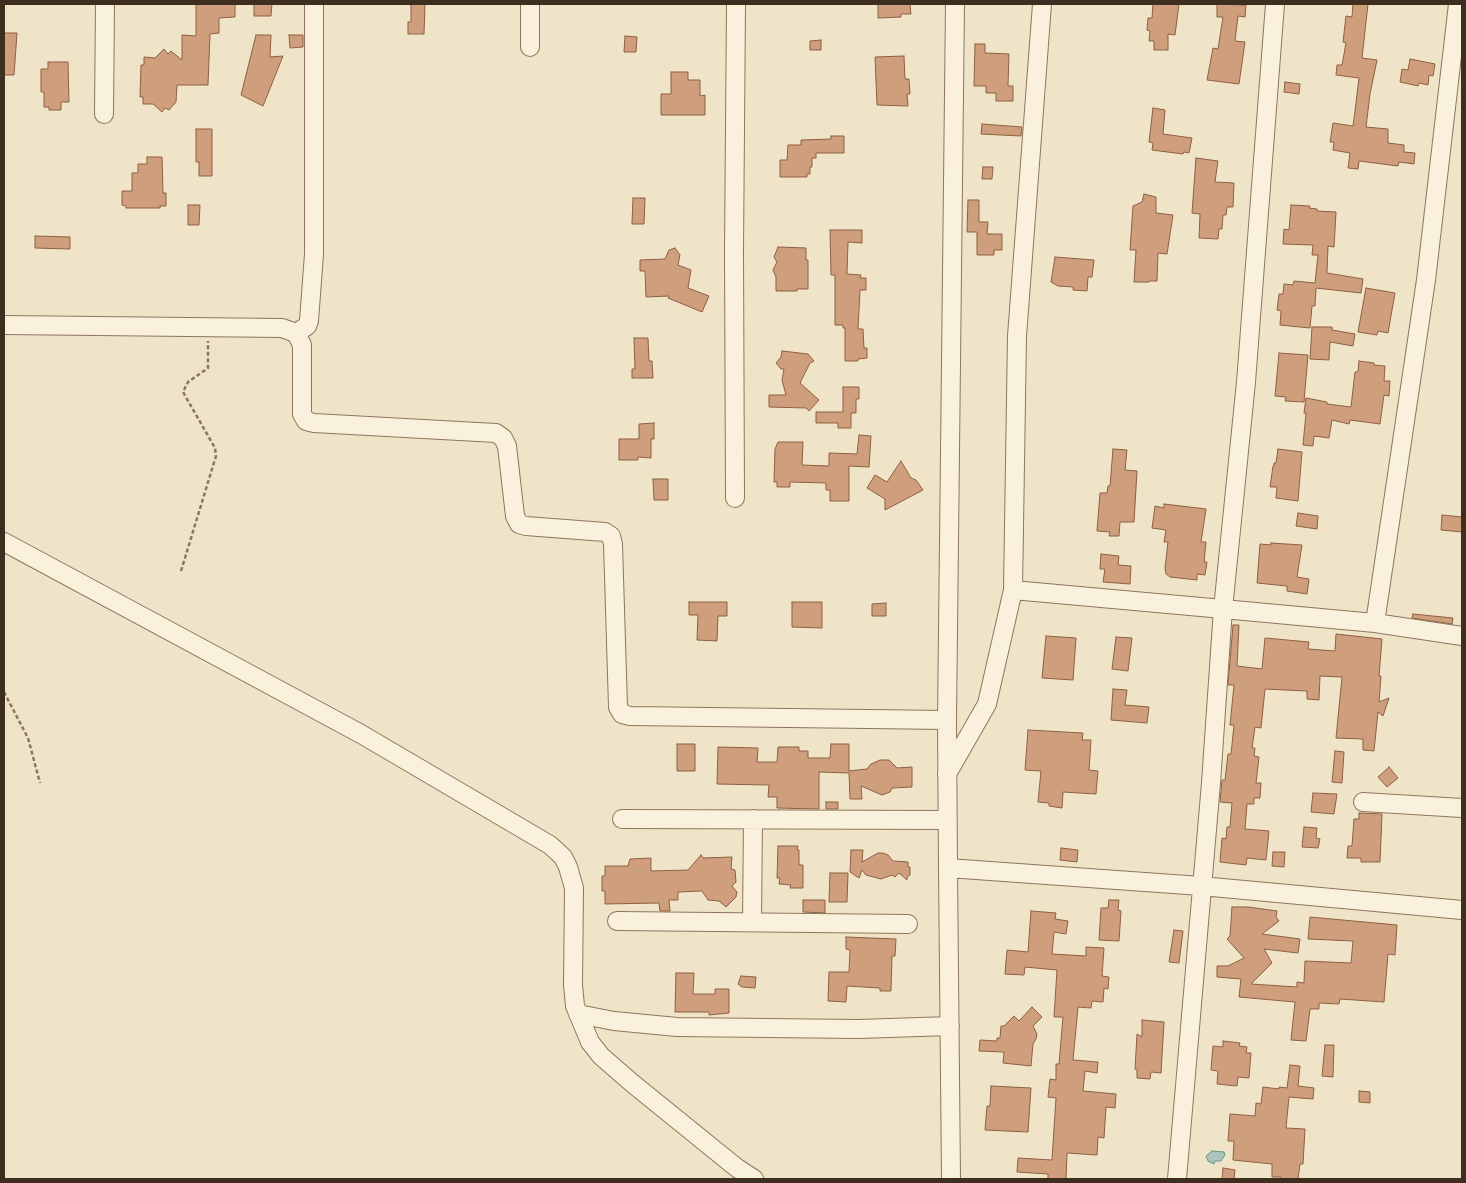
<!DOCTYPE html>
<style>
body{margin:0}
#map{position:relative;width:1466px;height:1183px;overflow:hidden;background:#f0e4c8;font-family:Georgia,serif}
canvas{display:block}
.frame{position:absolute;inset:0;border:5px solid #3d2e20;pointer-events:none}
</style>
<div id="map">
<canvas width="1466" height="1183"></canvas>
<div class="frame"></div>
</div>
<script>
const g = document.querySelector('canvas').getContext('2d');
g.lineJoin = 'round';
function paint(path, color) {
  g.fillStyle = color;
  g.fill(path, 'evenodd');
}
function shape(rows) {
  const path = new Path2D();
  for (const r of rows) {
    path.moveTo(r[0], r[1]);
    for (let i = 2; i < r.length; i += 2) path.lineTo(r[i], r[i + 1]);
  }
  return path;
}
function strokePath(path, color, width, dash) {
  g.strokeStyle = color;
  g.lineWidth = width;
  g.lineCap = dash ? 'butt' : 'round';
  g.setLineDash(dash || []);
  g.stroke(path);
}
const water = shape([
 [1212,1151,1224,1152,1225,1155,1221,1161,1215,1161,1214,1164,1208,1161,1206,1156,1212,1151]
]);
const building = shape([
 [196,4,235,4,235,17,219,18,219,33,210,34,208,85,177,85,176,102,169,110,165,108,162,112,153,104,143,104,143,97,140,97,141,65,144,65,144,57,155,58,164,49,168,54,171,51,182,60,182,35,196,36,196,4],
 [254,4,272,4,271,16,254,16,254,4],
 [411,4,425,4,424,34,408,34,408,22,411,22,411,4],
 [878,4,910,4,911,14,901,14,901,17,878,18,878,4],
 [1153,4,1179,4,1175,35,1168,34,1168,50,1154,50,1154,41,1149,41,1150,31,1147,30,1148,18,1152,18,1153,4],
 [1217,4,1246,5,1245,17,1238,16,1235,41,1245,42,1239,84,1207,80,1213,48,1218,49,1223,17,1217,17,1217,4],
 [1353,4,1368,4,1362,58,1377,60,1370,94,1366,127,1388,129,1388,143,1404,145,1404,152,1415,153,1414,164,1399,162,1398,166,1359,161,1358,169,1348,168,1350,153,1333,150,1334,142,1330,142,1333,123,1353,126,1355,111,1359,78,1336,75,1337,65,1342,65,1346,43,1343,42,1346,16,1352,17,1353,4],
 [4,33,17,33,14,75,4,75,4,33],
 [256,35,271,35,270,57,283,56,263,106,241,95,256,35],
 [289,35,303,35,303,47,290,48,289,35],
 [625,36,637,37,636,52,624,52,625,36],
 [821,40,821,50,810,50,810,41,821,40],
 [975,44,985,44,985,53,1009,54,1008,86,1013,86,1013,101,996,101,996,93,986,93,986,86,974,86,975,44],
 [904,56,905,79,909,79,910,94,907,94,908,106,877,105,875,57,904,56],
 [1410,59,1435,64,1433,76,1429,75,1428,85,1419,83,1418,86,1400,82,1402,69,1408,70,1410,59],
 [48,62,68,62,69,102,61,102,61,110,49,110,49,107,44,107,44,92,41,92,41,69,48,69,48,62],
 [671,72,688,72,688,80,700,80,700,96,705,95,705,115,661,115,661,94,671,94,671,72],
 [1285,82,1300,84,1299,94,1284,92,1285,82],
 [1153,108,1165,110,1163,134,1192,138,1189,153,1184,152,1183,154,1152,150,1153,143,1149,142,1153,108],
 [982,124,1022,127,1021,136,981,134,982,124],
 [196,129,212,129,212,176,199,176,199,162,196,162,196,129],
 [831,136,844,136,844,153,816,153,816,158,812,158,812,167,810,167,810,174,807,174,807,177,780,177,780,160,787,160,788,145,801,145,801,140,831,139,831,136],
 [147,157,162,157,163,193,166,193,166,206,160,206,160,208,126,208,126,206,122,205,122,191,132,191,132,173,138,173,138,164,147,164,147,157],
 [1196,158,1218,161,1215,182,1234,183,1233,207,1227,207,1226,215,1223,215,1222,229,1219,229,1218,239,1199,238,1200,214,1192,213,1196,158],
 [983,167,993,167,992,179,982,179,983,167],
 [1144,194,1156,197,1156,213,1173,215,1167,254,1158,253,1157,281,1149,281,1149,282,1134,282,1136,250,1130,250,1133,206,1142,202,1144,194],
 [633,198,645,198,644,224,632,224,633,198],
 [968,200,979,200,979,222,988,222,987,234,1002,234,1002,250,994,250,994,255,977,255,977,232,967,232,968,200],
 [188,205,200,205,199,225,188,225,188,205],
 [1291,205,1310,206,1309,208,1317,209,1317,211,1336,212,1334,247,1328,246,1327,273,1363,279,1361,293,1316,288,1315,306,1312,306,1310,328,1280,325,1281,311,1277,310,1279,294,1283,294,1284,284,1293,285,1294,281,1315,283,1318,255,1312,255,1313,245,1283,244,1284,229,1289,230,1291,205],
 [830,230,862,230,862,243,848,242,847,274,861,275,860,278,866,278,866,290,860,290,858,329,863,329,864,348,867,348,867,358,858,359,858,361,845,361,845,328,843,328,843,325,835,325,835,275,831,275,830,230],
 [35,236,70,237,70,249,35,248,35,236],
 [778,247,806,248,806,260,808,260,808,289,797,289,797,291,776,291,776,277,773,270,777,262,774,257,778,247],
 [675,248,680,255,678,265,691,270,688,288,709,296,702,312,668,298,669,296,646,297,645,271,640,271,640,260,665,259,669,250,675,248],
 [1055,257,1094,260,1092,277,1088,277,1087,291,1073,290,1073,287,1058,286,1051,282,1055,257],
 [1366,288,1395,293,1388,333,1378,331,1377,335,1358,332,1366,288],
 [1312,327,1332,327,1332,330,1355,334,1353,346,1330,342,1329,360,1310,359,1312,327],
 [634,338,648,338,649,361,652,361,653,378,632,378,632,369,635,369,634,338],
 [782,351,808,354,814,361,810,363,800,383,819,400,809,411,806,408,769,407,769,395,786,395,782,380,784,369,781,369,776,363,781,357,782,351],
 [1279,353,1308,355,1304,402,1285,401,1286,397,1275,396,1279,353],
 [1359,361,1374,363,1374,365,1385,366,1384,381,1390,381,1389,396,1384,395,1380,424,1350,420,1349,424,1332,420,1329,438,1314,436,1313,446,1303,445,1306,413,1304,413,1306,398,1327,402,1327,404,1351,407,1355,372,1358,372,1359,361],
 [843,387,859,387,859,399,856,399,856,413,851,413,851,428,838,428,838,423,816,423,816,412,843,412,843,387],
 [654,423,654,439,651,439,651,458,638,457,638,460,619,460,619,439,639,439,639,424,654,423],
 [859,435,871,436,869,467,849,466,849,501,830,501,830,490,826,490,826,483,790,482,790,487,777,487,777,482,774,482,775,449,778,442,803,442,802,465,829,466,829,453,857,454,859,435],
 [1113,449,1127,450,1125,470,1137,471,1134,522,1120,522,1119,536,1109,536,1110,532,1097,531,1100,493,1107,493,1108,486,1110,486,1113,449],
 [1278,449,1302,452,1298,501,1276,498,1277,487,1270,487,1273,466,1274,466,1274,463,1276,463,1278,449],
 [901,461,911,478,916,480,923,490,885,510,885,499,867,488,875,475,887,482,901,461],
 [653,479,668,479,668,500,654,500,653,479],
 [1164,504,1206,509,1201,542,1206,542,1204,562,1207,562,1205,575,1197,574,1197,580,1170,577,1166,574,1165,568,1168,542,1164,542,1166,530,1152,528,1155,506,1164,508,1164,504],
 [1298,513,1318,516,1317,529,1296,526,1298,513],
 [1442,515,1462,517,1462,532,1441,530,1442,515],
 [1271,543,1302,545,1297,577,1309,579,1307,594,1287,591,1287,586,1257,583,1260,544,1271,545,1271,543],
 [1101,554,1119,556,1118,565,1131,566,1130,584,1103,582,1105,569,1100,569,1101,554],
 [689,602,727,602,727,616,718,616,717,641,697,640,698,615,689,615,689,602],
 [792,602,822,602,822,628,792,627,792,602],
 [886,603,886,616,872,616,872,604,886,603],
 [1413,614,1453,618,1452,624,1412,618,1413,614],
 [1233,625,1239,625,1237,666,1262,669,1265,638,1309,642,1308,649,1335,651,1336,634,1382,639,1379,676,1381,676,1379,702,1389,698,1383,716,1378,712,1374,751,1363,750,1363,739,1336,738,1342,677,1320,676,1319,700,1307,699,1307,691,1265,689,1261,728,1255,727,1252,748,1255,748,1254,756,1259,757,1256,783,1261,783,1260,798,1254,798,1254,804,1247,804,1245,829,1269,831,1266,860,1247,858,1246,865,1220,862,1222,838,1226,839,1227,827,1230,827,1232,803,1220,802,1222,780,1225,780,1228,754,1231,754,1234,725,1230,725,1234,685,1228,685,1233,625],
 [1046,636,1076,638,1073,680,1042,678,1046,636],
 [1116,637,1132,638,1128,671,1112,669,1116,637],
 [1113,689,1127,690,1125,705,1149,707,1147,723,1111,720,1113,689],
 [1028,730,1083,733,1082,740,1091,740,1089,770,1098,771,1096,794,1063,792,1062,808,1049,806,1049,803,1038,802,1041,771,1025,770,1028,730],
 [677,744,695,744,695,771,677,771,677,744],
 [831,744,849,744,849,771,867,769,871,764,880,760,889,760,897,768,912,767,912,787,892,788,890,792,882,795,861,786,862,799,850,799,849,773,819,772,819,809,777,808,777,797,768,797,769,785,717,784,718,747,758,748,757,762,777,762,778,747,799,747,799,751,808,751,808,758,830,758,831,744],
 [1335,751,1344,752,1342,783,1332,782,1335,751],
 [1389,767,1398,778,1387,787,1378,777,1389,767],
 [1313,793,1337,794,1334,814,1311,812,1313,793],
 [826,802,838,802,838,809,826,809,826,802],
 [1359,813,1382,814,1380,862,1361,862,1361,858,1347,858,1348,846,1352,846,1354,819,1359,819,1359,813],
 [1304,827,1317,828,1316,838,1320,839,1318,848,1302,847,1304,827],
 [778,846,798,846,797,850,799,850,799,865,803,865,803,888,790,888,791,885,779,884,780,878,777,878,778,846],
 [1061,848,1078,850,1077,862,1060,860,1061,848],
 [851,850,863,850,862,862,878,853,883,853,888,855,893,861,908,862,908,867,910,867,910,875,907,877,907,880,899,873,895,877,892,875,881,879,866,875,862,870,859,878,850,872,851,850],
 [1273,852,1285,852,1284,867,1272,866,1273,852],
 [701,855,703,858,732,857,731,869,735,870,736,882,732,886,737,892,736,897,726,907,719,901,708,900,702,891,678,892,678,900,669,900,670,911,660,911,659,903,605,904,605,891,602,891,602,876,605,876,605,866,628,866,630,859,651,858,651,871,688,870,701,855],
 [830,873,848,873,847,902,829,902,830,873],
 [803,900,825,900,825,913,803,912,803,900],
 [1109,900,1119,900,1118,910,1121,911,1119,941,1099,940,1101,908,1108,908,1109,900],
 [1232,907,1248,907,1277,911,1276,917,1279,921,1262,934,1300,939,1298,953,1264,949,1272,963,1251,984,1297,987,1297,982,1304,983,1305,961,1351,963,1353,941,1308,939,1310,917,1397,925,1395,955,1388,954,1384,1002,1340,999,1339,1004,1319,1003,1319,1009,1310,1009,1306,1041,1291,1040,1295,1002,1239,997,1241,979,1217,977,1217,966,1228,966,1244,958,1227,939,1230,936,1232,907],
 [1031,911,1056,913,1055,919,1068,921,1066,934,1054,932,1052,954,1086,956,1086,947,1104,948,1102,976,1109,977,1108,989,1104,988,1103,1002,1092,1001,1091,1008,1078,1007,1073,1060,1098,1062,1097,1073,1085,1071,1083,1091,1116,1094,1115,1108,1106,1107,1104,1138,1098,1137,1097,1155,1067,1153,1066,1179,1048,1179,1048,1174,1017,1172,1018,1158,1052,1160,1056,1098,1048,1097,1050,1079,1056,1080,1056,1064,1059,1064,1063,1017,1054,1017,1057,970,1025,967,1024,975,1005,974,1007,950,1028,952,1031,911],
 [1174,930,1183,931,1179,963,1169,962,1174,930],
 [846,937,896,939,895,956,892,956,891,991,880,991,880,988,847,986,846,1002,828,1001,829,972,849,972,850,950,846,949,846,937],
 [676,973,694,973,693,994,715,994,715,989,729,989,729,1013,709,1015,709,1012,675,1012,676,973],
 [741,976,756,977,755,988,742,987,738,984,741,976],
 [1032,1007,1042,1017,1033,1026,1037,1034,1036,1039,1033,1044,1031,1066,1003,1063,1004,1052,979,1051,980,1040,997,1041,997,1038,1000,1038,1001,1026,1004,1026,1014,1016,1019,1021,1032,1007],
 [1142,1020,1164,1022,1161,1073,1151,1072,1150,1079,1137,1078,1137,1070,1135,1069,1137,1034,1142,1037,1142,1020],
 [1223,1041,1240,1043,1239,1046,1247,1047,1246,1053,1251,1053,1249,1078,1238,1077,1237,1086,1217,1084,1218,1071,1211,1070,1213,1046,1223,1047,1223,1041],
 [1325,1045,1334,1045,1333,1077,1322,1076,1325,1045],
 [1290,1065,1300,1066,1298,1086,1314,1088,1313,1099,1289,1097,1286,1128,1305,1129,1303,1164,1300,1164,1298,1179,1281,1179,1281,1177,1272,1177,1272,1164,1233,1160,1234,1141,1228,1141,1230,1114,1255,1116,1256,1103,1261,1104,1263,1087,1279,1089,1279,1087,1287,1088,1290,1065],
 [991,1086,1031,1088,1028,1132,985,1130,987,1106,990,1106,991,1086],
 [1359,1091,1370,1092,1370,1103,1359,1102,1359,1091],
 [1223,1168,1235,1170,1234,1179,1222,1179,1223,1168]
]);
const path = shape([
 [181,571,216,456,215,448,183,392,188,382,208,368,208,341],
 [4,692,28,738,40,783]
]);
const minor = shape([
 [530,4,530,47],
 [955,4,947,720,948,868,1201,886,1462,910],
 [104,114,105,4],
 [4,325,282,328,296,333,302,345,302,414,306,421,314,423,496,433,503,438,507,446,515,516,519,524,526,526,605,532,611,536,613,544,618,707,622,714,630,716,947,720],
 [296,333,307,326,309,321,314,254,314,4],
 [735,498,734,251,736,4],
 [4,542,361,734,550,845,563,857,568,867,574,888,573,985,575,1006,590,1042,601,1056,632,1083,737,1168,754,1179],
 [1013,590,1223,609,1246,382,1275,4],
 [1375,623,1426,280,1458,4],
 [947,774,987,704,1013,590,1017,336,1042,4],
 [1363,802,1462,808],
 [622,819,947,820],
 [948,868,951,1179],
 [617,921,908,924],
 [752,922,753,819],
 [578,1014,614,1021,677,1027,858,1029,950,1026],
 [1177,1179,1211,783,1223,609,1375,623,1462,636]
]);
paint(water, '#a9c4bc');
strokePath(water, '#6f938a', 1);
paint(building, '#cf9f7d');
strokePath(building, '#8d5f41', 1);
strokePath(minor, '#8d765c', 20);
strokePath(path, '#8d765c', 2.5, [4, 2.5]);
strokePath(minor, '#faf1dc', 18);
</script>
